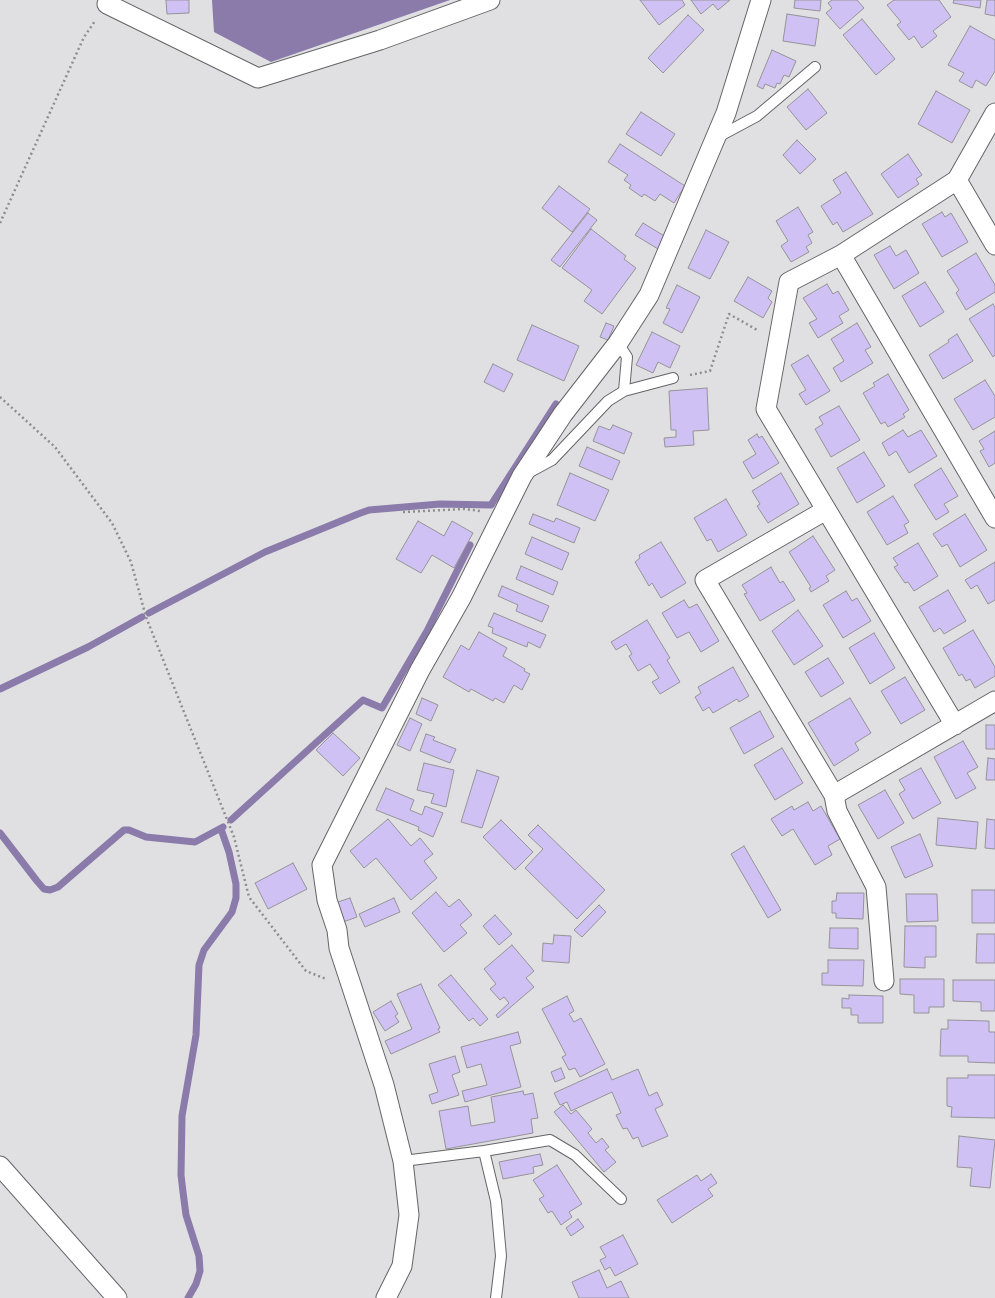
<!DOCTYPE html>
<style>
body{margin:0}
canvas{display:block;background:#e0dfe2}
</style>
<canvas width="995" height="1298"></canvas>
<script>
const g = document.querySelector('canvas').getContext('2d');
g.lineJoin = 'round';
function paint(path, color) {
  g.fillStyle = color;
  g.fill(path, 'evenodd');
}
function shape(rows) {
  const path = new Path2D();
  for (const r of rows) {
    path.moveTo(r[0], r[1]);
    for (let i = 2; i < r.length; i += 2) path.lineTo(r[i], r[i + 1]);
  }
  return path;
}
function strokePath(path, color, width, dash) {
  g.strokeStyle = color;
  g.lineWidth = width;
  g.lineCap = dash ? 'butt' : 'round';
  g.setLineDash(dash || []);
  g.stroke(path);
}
const water = shape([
 [212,0,450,0,271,62,214,32]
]);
const stream = shape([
 [149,613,265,552,358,514,369,510,440,504,491,505,556,404],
 [0,689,88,647,142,617],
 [231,820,363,700,382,708,427,631,470,545],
 [0,833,37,881,44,889,50,890,58,887,124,830,129,830,146,837,195,842,223,827],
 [188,1298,196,1284,200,1271,199,1256,186,1215,183,1192,181,1175,182,1116,196,1035,199,965,204,950,232,912,236,898,236,884,229,852,221,829]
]);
const building = shape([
 [166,0,189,0,189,13,167,14,166,0],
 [640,0,682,0,685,5,659,25,640,0],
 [691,0,730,0,718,10,713,4,701,14,691,0],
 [795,0,821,0,820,11,794,8,795,0],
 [832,0,857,0,864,8,840,29,826,13,832,8,828,3,832,0],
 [894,0,939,0,951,17,933,31,937,36,922,48,914,36,909,40,897,25,901,22,887,5,894,0],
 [954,0,981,0,980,8,953,3,954,0],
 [987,0,995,0,995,16,985,14,987,0],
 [787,14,819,19,815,46,783,41,787,14],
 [688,15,704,30,663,73,648,58,688,15],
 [862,19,895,59,876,75,843,35,862,19],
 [970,26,995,40,995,71,986,86,976,80,972,88,959,81,964,73,948,65,970,26],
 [772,50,796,61,789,77,784,75,780,84,777,83,775,88,765,84,763,89,757,86,772,50],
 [808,89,827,113,806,130,787,107,808,89],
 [936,91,970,110,952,143,918,124,936,91],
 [641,112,675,134,661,156,626,134,641,112],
 [797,140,816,159,800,174,783,155,797,140],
 [620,144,685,186,674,203,660,194,655,201,644,194,642,197,629,188,631,185,624,180,628,175,608,162,620,144],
 [908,154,922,175,916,179,919,184,898,198,881,174,908,154],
 [846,172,873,214,843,232,837,222,833,225,821,206,841,193,833,180,846,172],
 [559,186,590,209,572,232,542,208,559,186],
 [798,207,813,232,808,235,812,243,806,247,809,252,791,262,781,246,788,241,776,221,798,207],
 [942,212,945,217,951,213,968,242,942,257,922,224,942,212],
 [588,213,597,220,560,267,551,260,588,213],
 [643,223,666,237,658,249,635,235,643,223],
 [591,229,626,256,624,259,636,268,602,314,584,301,592,290,562,268,591,229],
 [706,230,729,242,710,279,688,268,706,230],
 [890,246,896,256,906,250,919,273,894,289,874,255,890,246],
 [976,253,995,285,995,292,966,310,956,293,959,290,947,271,976,253],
 [748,277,772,291,768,298,772,302,763,318,734,301,748,277],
 [925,282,944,312,920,327,902,296,925,282],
 [827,284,833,294,838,291,849,310,839,316,843,323,818,338,809,323,817,319,803,298,827,284],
 [677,285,700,297,682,333,663,323,670,309,666,308,677,285],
 [993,304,995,307,995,355,993,357,969,319,993,304],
 [606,323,614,326,608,340,600,337,606,323],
 [857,323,871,347,865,350,873,363,841,382,833,368,844,361,831,339,857,323],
 [532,325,579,346,564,381,517,360,532,325],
 [652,332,680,346,670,368,658,362,653,373,636,365,652,332],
 [957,334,973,361,943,379,929,355,949,342,948,340,957,334],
 [808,355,830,391,806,405,799,394,806,390,791,365,808,355],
 [493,364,513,374,504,392,484,382,493,364],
 [888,374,909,410,903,414,905,417,888,427,885,422,881,424,863,393,875,386,873,383,888,374],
 [985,380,995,396,995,417,973,430,954,399,985,380],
 [707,388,709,430,693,431,694,445,665,447,664,438,676,437,676,430,671,430,669,391,707,388],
 [839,406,860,440,831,457,815,429,823,424,819,417,839,406],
 [613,425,632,433,624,454,593,441,599,426,610,430,613,425],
 [903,430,908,437,921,430,937,456,909,473,896,451,889,456,882,443,903,430],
 [995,431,995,463,989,467,980,451,984,449,979,441,995,431],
 [757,434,759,438,762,436,779,463,753,479,743,462,756,454,748,440,757,434],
 [587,447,620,461,612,480,579,466,587,447],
 [864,452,885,486,857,503,837,468,864,452],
 [941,468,958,496,944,504,949,512,936,520,914,485,941,468],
 [570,473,609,490,595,521,557,505,570,473],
 [781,473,799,504,768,523,757,506,760,504,752,491,781,473],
 [893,496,909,522,904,525,908,533,887,545,867,512,893,496],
 [726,499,747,535,718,552,711,539,707,541,694,518,726,499],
 [533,514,554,522,556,518,580,528,574,543,529,524,533,514],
 [965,514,987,550,960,567,947,544,942,547,933,534,965,514],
 [418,521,444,536,452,521,473,533,454,568,432,555,421,573,396,559,418,521],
 [813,536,835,570,826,576,829,581,811,592,809,588,811,587,789,552,813,536],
 [532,537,569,553,562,570,525,554,532,537],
 [661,542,686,583,661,598,652,583,649,586,635,562,640,558,639,555,661,542],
 [918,543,938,576,914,591,908,582,905,583,894,567,898,565,893,558,918,543],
 [995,562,995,600,988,604,977,585,971,589,965,580,995,562],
 [521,566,558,582,553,595,516,579,521,566],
 [771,567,780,583,783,581,795,600,760,621,744,594,747,593,742,585,771,567],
 [502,586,549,606,542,622,516,611,518,605,498,596,502,586],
 [948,590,966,621,944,634,940,628,934,632,919,607,948,590],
 [846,591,852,601,857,598,871,621,843,638,823,605,846,591],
 [684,600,689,608,697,604,719,641,701,652,689,632,677,638,662,613,684,600],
 [798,610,823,646,794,665,772,631,798,610],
 [494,613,546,635,540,648,528,642,527,647,492,633,493,628,488,626,494,613],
 [647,620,670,658,667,660,680,682,660,694,652,682,659,678,650,664,638,671,629,656,632,654,626,644,616,650,611,642,647,620],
 [973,630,995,667,995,676,975,688,970,679,966,681,962,674,959,676,943,648,973,630],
 [479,632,507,648,503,656,525,669,524,671,530,674,522,690,514,685,504,703,495,698,493,701,471,689,469,692,443,677,461,645,469,650,479,632],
 [874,633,895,668,870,684,849,648,874,633],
 [828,658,844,683,821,697,805,672,828,658],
 [733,667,749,696,739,702,737,699,713,713,709,707,703,711,695,697,701,693,698,687,733,667],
 [905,677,925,710,901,724,881,691,905,677],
 [422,698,438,705,431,721,416,714,422,698],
 [850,698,871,733,855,743,859,750,834,766,808,723,850,698],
 [760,711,774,737,744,754,730,728,760,711],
 [410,718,422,724,410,751,397,745,410,718],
 [986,725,995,725,995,749,986,749,986,725],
 [333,733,360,758,343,776,316,750,333,733],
 [426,734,435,737,433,740,456,749,450,763,420,751,426,734],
 [963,741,978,767,967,773,976,788,956,799,934,757,963,741],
 [782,748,803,783,775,800,754,765,782,748],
 [988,758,995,759,995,780,986,780,988,758],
 [424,763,454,770,446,807,431,803,434,794,417,790,424,763],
 [921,768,941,803,913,819,899,794,905,790,899,780,921,768],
 [477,770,499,777,482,828,461,822,477,770],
 [386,788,414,800,410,810,422,815,425,806,443,813,433,837,418,830,419,827,376,810,386,788],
 [885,790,904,823,878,839,858,805,885,790],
 [808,802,813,811,821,806,840,839,828,846,832,855,815,865,793,829,782,836,771,819,792,806,794,810,808,802],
 [938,818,978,822,976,849,936,845,938,818],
 [388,819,411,846,420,838,433,854,424,861,437,878,411,900,376,858,364,868,350,851,388,819],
 [987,819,995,820,995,849,985,848,987,819],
 [501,820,533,852,515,870,483,837,501,820],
 [538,825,605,890,577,919,525,868,543,849,528,835,538,825],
 [920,834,933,866,905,878,891,847,920,834],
 [744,846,781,910,768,918,731,854,744,846],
 [293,863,307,889,268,909,255,883,293,863],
 [972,890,995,890,995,923,972,923,972,890],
 [436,892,449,907,459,899,472,915,460,925,467,933,444,952,412,913,436,892],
 [837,893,864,893,863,919,836,918,836,913,832,913,832,901,836,901,837,893],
 [906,894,937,894,938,921,907,922,906,894],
 [350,898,357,917,343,922,335,903,350,898],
 [394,898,400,912,365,927,359,914,394,898],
 [599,905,606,912,582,937,574,930,599,905],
 [495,915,512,934,499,945,483,926,495,915],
 [905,926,936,926,936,957,925,957,925,968,904,967,905,926],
 [830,928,858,928,858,949,829,948,830,928],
 [977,934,995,934,995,963,976,963,977,934],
 [554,935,571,936,569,963,542,961,543,943,553,944,554,935],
 [512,945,534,971,526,978,534,987,498,1018,496,1015,509,1003,504,997,500,1000,490,989,496,984,484,969,512,945],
 [828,960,864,960,863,986,822,985,822,973,828,973,828,960],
 [451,975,488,1019,480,1026,473,1018,469,1021,438,985,451,975],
 [900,979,944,979,944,1007,929,1007,929,1013,914,1013,914,995,900,994,900,979],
 [953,980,995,980,995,1011,981,1011,981,1002,953,1001,953,980],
 [421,984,440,1028,438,1029,440,1032,391,1054,385,1041,412,1029,397,994,421,984],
 [849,995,883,996,883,1023,858,1023,858,1015,851,1015,851,1008,842,1008,842,998,849,999,849,995],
 [567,996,574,1011,569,1014,574,1022,581,1018,605,1064,580,1077,575,1068,569,1070,562,1057,566,1055,542,1009,567,996],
 [391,1001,398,1014,395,1016,399,1022,385,1031,373,1012,391,1001],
 [948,1020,989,1021,989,1032,995,1032,995,1063,968,1062,968,1056,940,1056,941,1029,948,1029,948,1020],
 [518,1032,521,1043,510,1046,521,1087,465,1102,462,1091,487,1085,481,1064,467,1068,461,1047,518,1032],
 [455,1056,460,1072,452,1075,459,1095,432,1104,429,1095,438,1092,429,1064,455,1056],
 [561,1068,565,1078,555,1082,551,1072,561,1068],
 [607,1069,612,1080,638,1069,649,1096,657,1092,663,1105,655,1109,668,1136,642,1147,638,1137,633,1139,627,1128,623,1129,616,1115,621,1113,612,1092,571,1111,567,1102,560,1105,554,1093,607,1069],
 [968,1075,995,1075,995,1118,951,1117,952,1107,947,1106,947,1078,968,1078,968,1075],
 [523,1091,524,1095,533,1093,538,1118,531,1119,533,1133,446,1149,439,1111,468,1106,471,1126,495,1122,491,1097,523,1091],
 [563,1105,571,1114,576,1110,592,1129,588,1133,596,1143,602,1138,609,1147,605,1150,616,1162,604,1172,554,1112,563,1105],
 [959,1136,995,1140,990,1188,970,1186,972,1168,957,1167,959,1136],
 [540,1154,543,1165,533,1167,534,1173,503,1179,499,1162,540,1154],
 [557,1165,582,1204,569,1212,572,1217,561,1225,552,1211,548,1213,539,1199,544,1196,533,1180,557,1165],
 [711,1174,717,1183,708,1189,713,1196,672,1223,657,1200,697,1175,701,1181,711,1174],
 [578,1219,584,1227,571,1236,566,1228,578,1219],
 [623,1235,638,1264,615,1276,610,1267,605,1270,600,1260,606,1257,600,1247,623,1235],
 [599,1270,607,1288,621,1281,629,1298,579,1298,572,1282,599,1270]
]);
const path = shape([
 [0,223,84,37,95,21],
 [690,375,710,371,729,314,759,331],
 [0,397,55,447,112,523,131,562,146,617,234,837,249,897,306,971,326,979],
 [403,512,464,509,480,511]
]);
const lane = shape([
 [716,138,757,116,815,67],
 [624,391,673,378],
 [528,473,552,460,608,401,624,391,627,357,618,343],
 [484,1151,550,1140,575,1155,621,1199],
 [403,1161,484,1151,496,1201,501,1256,496,1298]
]);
const street = shape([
 [107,4,258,78,380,40,490,0],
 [957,180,995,245],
 [841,255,995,518],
 [826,510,705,580,834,795,837,811,876,887,884,981],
 [955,725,766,409,789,282,841,255,957,180,995,113],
 [834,795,995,701],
 [0,1166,117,1298],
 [386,1298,402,1266,409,1215,403,1161,384,1085,339,948,337,930,327,900,322,865,420,670,461,598,522,476,563,414,618,343,649,295,726,113,761,0]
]);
paint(water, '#8a7baa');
strokePath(stream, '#8a7baa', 7);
paint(building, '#d0c1f4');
strokePath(building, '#959497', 1);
strokePath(lane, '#656467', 12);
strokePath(street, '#656467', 21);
strokePath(path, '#8e8d8f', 2.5, [2, 3]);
strokePath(lane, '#fff', 10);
strokePath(street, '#fff', 19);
</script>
